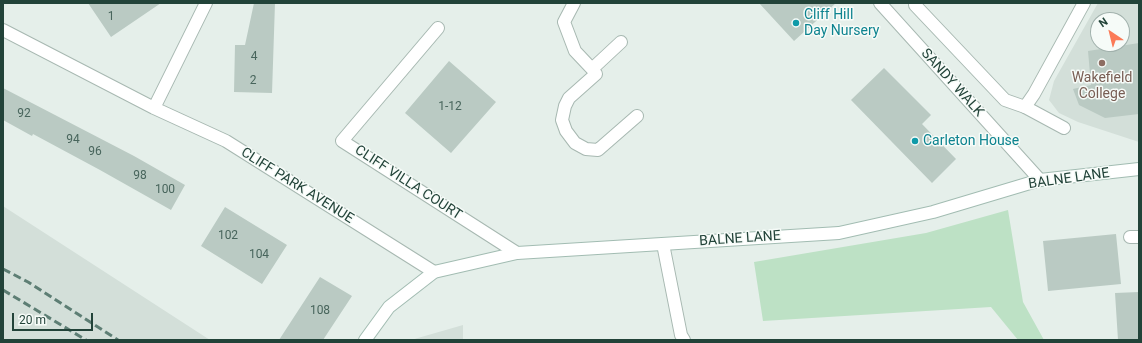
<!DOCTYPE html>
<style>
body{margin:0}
#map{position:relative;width:1142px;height:343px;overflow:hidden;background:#e5efea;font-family:Roboto,sans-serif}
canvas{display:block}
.frame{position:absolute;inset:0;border:4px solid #224339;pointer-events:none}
.north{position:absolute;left:1090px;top:12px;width:40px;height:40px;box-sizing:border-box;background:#f6fbf8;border:1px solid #a1b1ac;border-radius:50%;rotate:325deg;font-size:11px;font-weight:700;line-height:16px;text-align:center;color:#224339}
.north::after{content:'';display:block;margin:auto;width:14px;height:18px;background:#fb7a57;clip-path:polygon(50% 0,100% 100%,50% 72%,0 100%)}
.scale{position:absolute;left:12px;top:313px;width:81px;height:18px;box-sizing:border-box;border:2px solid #224339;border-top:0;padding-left:5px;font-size:12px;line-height:14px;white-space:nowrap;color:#224339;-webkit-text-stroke:3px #f6fbf8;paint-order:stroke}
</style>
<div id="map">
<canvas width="1142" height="343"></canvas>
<div class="frame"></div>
<div class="north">N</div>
<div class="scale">20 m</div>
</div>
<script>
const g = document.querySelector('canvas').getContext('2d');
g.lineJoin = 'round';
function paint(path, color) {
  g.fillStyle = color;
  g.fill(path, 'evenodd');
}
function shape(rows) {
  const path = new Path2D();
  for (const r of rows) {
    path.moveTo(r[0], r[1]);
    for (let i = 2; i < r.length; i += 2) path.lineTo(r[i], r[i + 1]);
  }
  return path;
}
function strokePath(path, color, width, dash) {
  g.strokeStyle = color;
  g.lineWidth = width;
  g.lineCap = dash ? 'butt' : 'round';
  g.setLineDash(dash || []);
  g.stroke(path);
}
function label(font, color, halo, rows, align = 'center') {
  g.font = font + ' Roboto,sans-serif';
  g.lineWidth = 3;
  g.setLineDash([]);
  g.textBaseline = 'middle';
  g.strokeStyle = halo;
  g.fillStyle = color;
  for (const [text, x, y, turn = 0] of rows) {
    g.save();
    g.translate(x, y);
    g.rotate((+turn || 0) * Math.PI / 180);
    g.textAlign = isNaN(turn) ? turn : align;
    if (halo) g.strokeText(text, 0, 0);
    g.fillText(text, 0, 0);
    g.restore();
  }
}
const built = shape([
 [1098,3,1139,3,1139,142,1078,122,1059,113,1049,100,1054,81],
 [1098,20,1122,20,1122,44,1098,44],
 [3,206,6,208,210,340,3,340],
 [463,325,463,340,411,340]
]);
const green = shape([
 [1008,210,1023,302,1044,340,1018,340,991,307,763,321,754,262,926,233]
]);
const building = shape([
 [88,3,161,3,111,37],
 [254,3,275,3,272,93,234,92,235,45,245,45],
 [759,3,836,3,794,41],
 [1139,43,1139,114,1105,118,1079,105,1073,89,1091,85,1088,51],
 [449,61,496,102,451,153,405,113],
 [884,68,931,115,922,124,956,159,932,183,851,100],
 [3,88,134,156,185,185,171,210,100,170,33,134,32,136,3,120],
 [225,207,287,245,262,284,201,246],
 [1116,234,1121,284,1048,291,1043,241],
 [320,277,352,296,323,340,279,340],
 [1139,292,1139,340,1118,340,1115,293]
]);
const lane = shape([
 [574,3,564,22,575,51,592,69,621,42],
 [915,5,1005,100,1025,107],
 [596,74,569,98,565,106,562,120,566,131,575,143,586,149,598,150,637,116],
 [1130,237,1139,237]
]);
const street = shape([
 [880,3,1040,180],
 [438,28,342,141,517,253],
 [3,30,154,108,226,141,434,272],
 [154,108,206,3],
 [1064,128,1025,107,1034,94,1084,3],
 [663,244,681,335,684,340]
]);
const secondary = shape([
 [365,340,389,307,434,272,517,253,839,233,933,212,1040,180,1139,169]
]);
const rail = shape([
 [3,269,28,282,118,340],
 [3,290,86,340]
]);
const markers = [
 [796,23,4,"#0f9aa8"],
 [1102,63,4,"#8d6e63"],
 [915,141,4,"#0f9aa8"]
];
const numberNames = [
 ["1",111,17],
 ["4",254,57],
 ["2",253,81],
 ["1-12",450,107],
 ["92",24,114],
 ["94",73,140],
 ["96",95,152],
 ["98",140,176],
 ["100",165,190],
 ["102",228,236],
 ["104",259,255],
 ["108",320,311]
];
const cultureNames = [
 ["Cliff Hill",804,15],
 ["Day Nursery",804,31],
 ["Carleton House",923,141]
];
const educationNames = [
 ["Wakefield",1102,78],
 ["College",1102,94]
];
const streetNames = [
 ["SANDY WALK",952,83,48],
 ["BALNE LANE",1069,179,-8],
 ["CLIFF VILLA COURT",408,183,33],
 ["CLIFF PARK AVENUE",297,186,32],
 ["BALNE LANE",740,239,-4]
];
paint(built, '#d3dfd9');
paint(green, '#bde1c5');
paint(building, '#bacac3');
strokePath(lane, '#a7b8b1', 14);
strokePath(street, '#a7b8b1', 14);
strokePath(secondary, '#a2bcb2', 14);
strokePath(lane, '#fff', 12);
strokePath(street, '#fff', 12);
strokePath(secondary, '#fff', 12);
strokePath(rail, '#5d7e74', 3, [8, 4]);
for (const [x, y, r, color] of markers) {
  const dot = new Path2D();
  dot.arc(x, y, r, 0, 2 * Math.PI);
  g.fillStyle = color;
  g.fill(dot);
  strokePath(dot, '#f6fbf8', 1.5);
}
label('12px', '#48655c', null, numberNames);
label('14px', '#0d838f', '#f6fbf8', cultureNames, 'left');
label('14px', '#785e54', '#f6fbf8', educationNames);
label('14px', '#224339', '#f6fbf8', streetNames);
</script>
